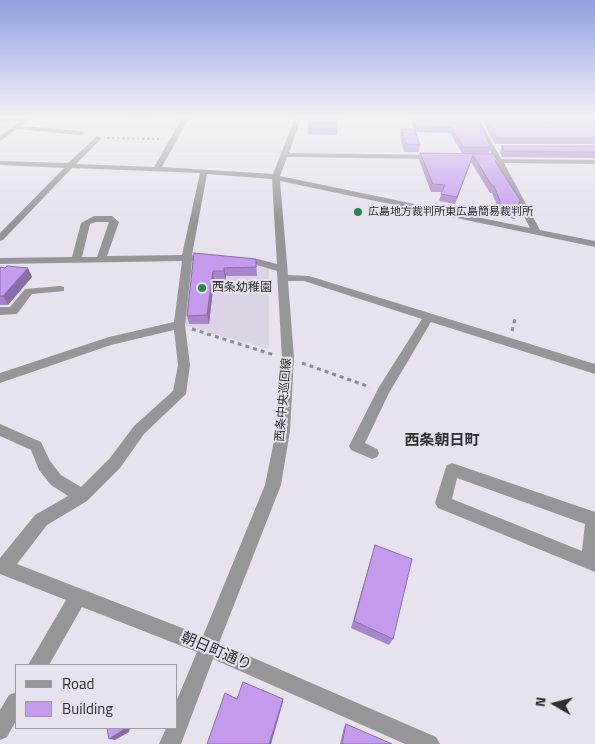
<!DOCTYPE html>
<meta charset="utf-8">
<style>
body{margin:0}
#map{position:relative;width:595px;height:744px;overflow:hidden;background:#e7e2ed;font-family:"Titillium Web",sans-serif}
canvas{display:block}
.legend{position:absolute;left:15px;top:664px;width:162px;height:65px;box-sizing:border-box;background:#e7e2ed;border:1px solid #9d9aa2;margin:0;padding:6px 9px;list-style:none;font-size:15px;color:#2f2d31}
.legend li{display:flex;align-items:center;gap:10px;height:25px}
.legend b{width:25px;border:1px solid #9d9aa2}
.north{position:absolute;left:530px;top:679px;width:50px;height:50px;-webkit-text-stroke:4px #e7e2ed;paint-order:stroke;rotate:278deg;font-size:14px;font-weight:700;line-height:20px;text-align:center;color:#2f2d31}
.north::after{content:'';display:block;margin:auto;width:18px;height:22px;background:#2f2d31;clip-path:polygon(50% 0,100% 100%,50% 72%,0 100%)}
</style>
<div id="map">
<canvas width="595" height="744"></canvas>
<ul class="legend">
<li><b style="height:6px;background:#97959a"></b>Road</li>
<li><b style="height:14px;background:#c59ced"></b>Building</li>
</ul>
<div class="north">N</div>
</div>
<script>
const g = document.querySelector('canvas').getContext('2d');
g.lineJoin = 'round';
function paint(path, color) {
  g.fillStyle = color;
  g.fill(path, 'evenodd');
}
function shape(rows) {
  const path = new Path2D();
  for (const r of rows) {
    path.moveTo(r[0], r[1]);
    for (let i = 2; i < r.length; i += 2) path.lineTo(r[i], r[i + 1]);
  }
  return path;
}
function strokePath(path, color, width, dash) {
  g.strokeStyle = color;
  g.lineWidth = width;
  g.lineCap = dash ? 'butt' : 'round';
  g.setLineDash(dash || []);
  g.stroke(path);
}
function label(font, color, halo, rows, align = 'center') {
  g.font = font + ' "Titillium Web","Noto Sans JP",sans-serif';
  g.lineWidth = 4;
  g.setLineDash([]);
  g.textBaseline = 'middle';
  g.strokeStyle = halo;
  g.fillStyle = color;
  for (const [text, x, y, turn = 0] of rows) {
    g.save();
    g.translate(x, y);
    g.rotate((+turn || 0) * Math.PI / 180);
    g.textAlign = isNaN(turn) ? turn : align;
    if (halo) g.strokeText(text, 0, 0);
    g.fillText(text, 0, 0);
    g.restore();
  }
}
const built = shape([
 [192,259,255,264,269,268,269,349,183,325]
]);
const pathFar1 = shape([
 [107,138,161,139]
]);
const path = shape([
 [192,329,274,355],
 [512,331,515,319],
 [302,363,370,387]
]);
const minor = shape([
 [0,118,31,118,22,126,81,131,85,133,81,135,17,129,0,141,0,136,20,121,0,121,0,118],
 [182,118,189,118,162,167,273,174,295,118,301,118,289,153,435,155,439,157,435,159,287,157,280,176,530,228,473,118,479,118,501,159,595,160,594,164,504,163,540,230,595,241,595,247,280,181,288,275,309,276,595,364,595,374,431,322,389,393,365,443,377,449,379,453,377,457,372,459,351,450,349,446,379,387,422,319,304,281,288,281,294,358,290,431,281,485,219,643,436,737,440,744,405,744,213,659,181,744,159,744,166,728,176,728,176,702,197,652,82,607,49,665,28,665,66,600,0,574,0,558,35,515,68,496,51,485,39,470,31,450,0,436,0,424,41,442,50,461,61,475,81,487,110,458,134,426,173,391,178,365,174,330,111,345,0,383,0,373,109,337,174,322,182,261,0,264,0,258,72,257,81,223,94,216,112,216,119,222,107,256,182,255,200,173,72,168,3,240,0,241,0,233,64,168,0,165,0,161,68,163,97,136,101,138,100,140,76,164,154,167,182,118],
 [207,174,272,179,277,264,258,259,240,258,235,261,240,264,257,265,277,271,282,358,276,431,265,485,203,636,17,564,47,525,87,501,120,468,144,434,186,394,190,365,185,325,192,261,200,258,192,255,207,174],
 [96,222,109,222,97,257,82,257,90,224,96,222],
 [60,286,64,287,64,291,32,294,17,314,0,315,0,307,10,307,25,289,60,286],
 [452,463,595,512,595,572,438,508,435,503,445,470,447,465,452,463],
 [457,478,585,524,582,551,452,499,457,478],
 [16,692,16,721,7,737,0,740,0,710,9,695,16,692]
]);
const wall = shape([
 [124,118,149,118,148,119],
 [338,118,337,135,308,134,308,123],
 [410,118,477,118,491,147,489,153,462,153,450,133,415,132,420,145,419,152,404,152,400,137,401,129,414,129],
 [486,118,543,123,544,122,541,118,586,118,595,125,595,144,495,144,484,124],
 [502,146,595,146,595,158,502,157,500,152],
 [420,153,494,154,498,161,497,163,517,212,515,219,496,215,498,208,492,193,490,193,471,162,455,204,439,201,442,192,431,192,419,160],
 [194,253,256,259,257,276,226,276,225,280,214,280,209,324,189,324,187,316],
 [0,267,32,277,8,305,0,305],
 [372,555,393,639,389,645,351,628],
 [346,724,392,744,340,744,344,727]
]);
const shadedWall = shape([
 [473,155,471,162,455,204,457,197],
 [28,268,32,277,8,305,3,296],
 [224,268,226,276,225,280,224,271],
 [213,271,214,280,209,324,207,315],
 [283,699,283,702,271,744,269,744],
 [124,728,130,728,129,732,115,740,109,739]
]);
const building = shape([
 [309,118,338,118,337,123,308,123,309,118],
 [413,118,477,118,491,147,463,147,451,127,416,126,413,118],
 [486,118,537,118,543,123,551,121,548,118,586,118,595,125,595,138,497,138,486,118],
 [401,129,414,129,420,145,406,144,401,129],
 [502,146,595,146,595,152,504,151,502,146],
 [420,153,494,154,498,161,495,161,520,200,517,212,498,208,500,201,494,186,492,186,473,155,457,197,441,194,445,185,433,184,420,153],
 [194,253,256,259,256,267,224,268,224,271,213,271,207,315,187,316,194,253],
 [7,266,28,268,3,296,0,296,0,267,5,268,7,266],
 [375,545,412,559,393,639,354,621,375,545],
 [243,682,283,699,269,744,207,744,225,693,237,699,243,682],
 [346,724,392,744,342,744,346,724],
 [107,728,124,728,123,730,109,739,107,728]
]);
const markers = [
 [358,212,5,"#2e8457"],
 [202,288,5,"#2e8457"]
];
const farPoinames = [
 ["広島地方裁判所東広島簡易裁判所",368,212]
];
const poiNames = [
 ["西条幼稚園",212,288]
];
const streetNames = [
 ["西条中央巡回線",284,400,-85]
];
const quarterNames = [
 ["西条朝日町",442,441]
];
const nearStreetnames = [
 ["朝日町通り",216,652,23]
];
paint(built, '#dcd3e5');
strokePath(pathFar1, '#8d8a91', 2, [2.5, 2.5]);
strokePath(path, '#8d8a91', 3, [4, 4]);
paint(minor, '#97959a');
paint(wall, '#a986cc');
paint(shadedWall, '#8a6da6');
paint(building, '#c59ced');
strokePath(building, '#8a6da6', 1);
const sky = g.createLinearGradient(0, 0, 0, 222);
sky.addColorStop(0, '#8fa0de');
sky.addColorStop(0.53, '#f4f2f7');
sky.addColorStop(1, '#f4f2f700');
g.fillStyle = sky;
g.fillRect(0, 0, 595, 222);
for (const [x, y, r, color] of markers) {
  const dot = new Path2D();
  dot.arc(x, y, r, 0, 2 * Math.PI);
  g.fillStyle = color;
  g.fill(dot);
  strokePath(dot, '#e7e2ed', 2);
}
label('11px', '#2f2d31', '#e7e2ed', farPoinames, 'left');
label('12px', '#2f2d31', '#e7e2ed', poiNames, 'left');
label('12px', '#2f2d31', '#e7e2ed', streetNames);
label('bold 15px', '#2f2d31', '#e7e2ed', quarterNames);
label('15px', '#2f2d31', '#e7e2ed', nearStreetnames);
</script>
